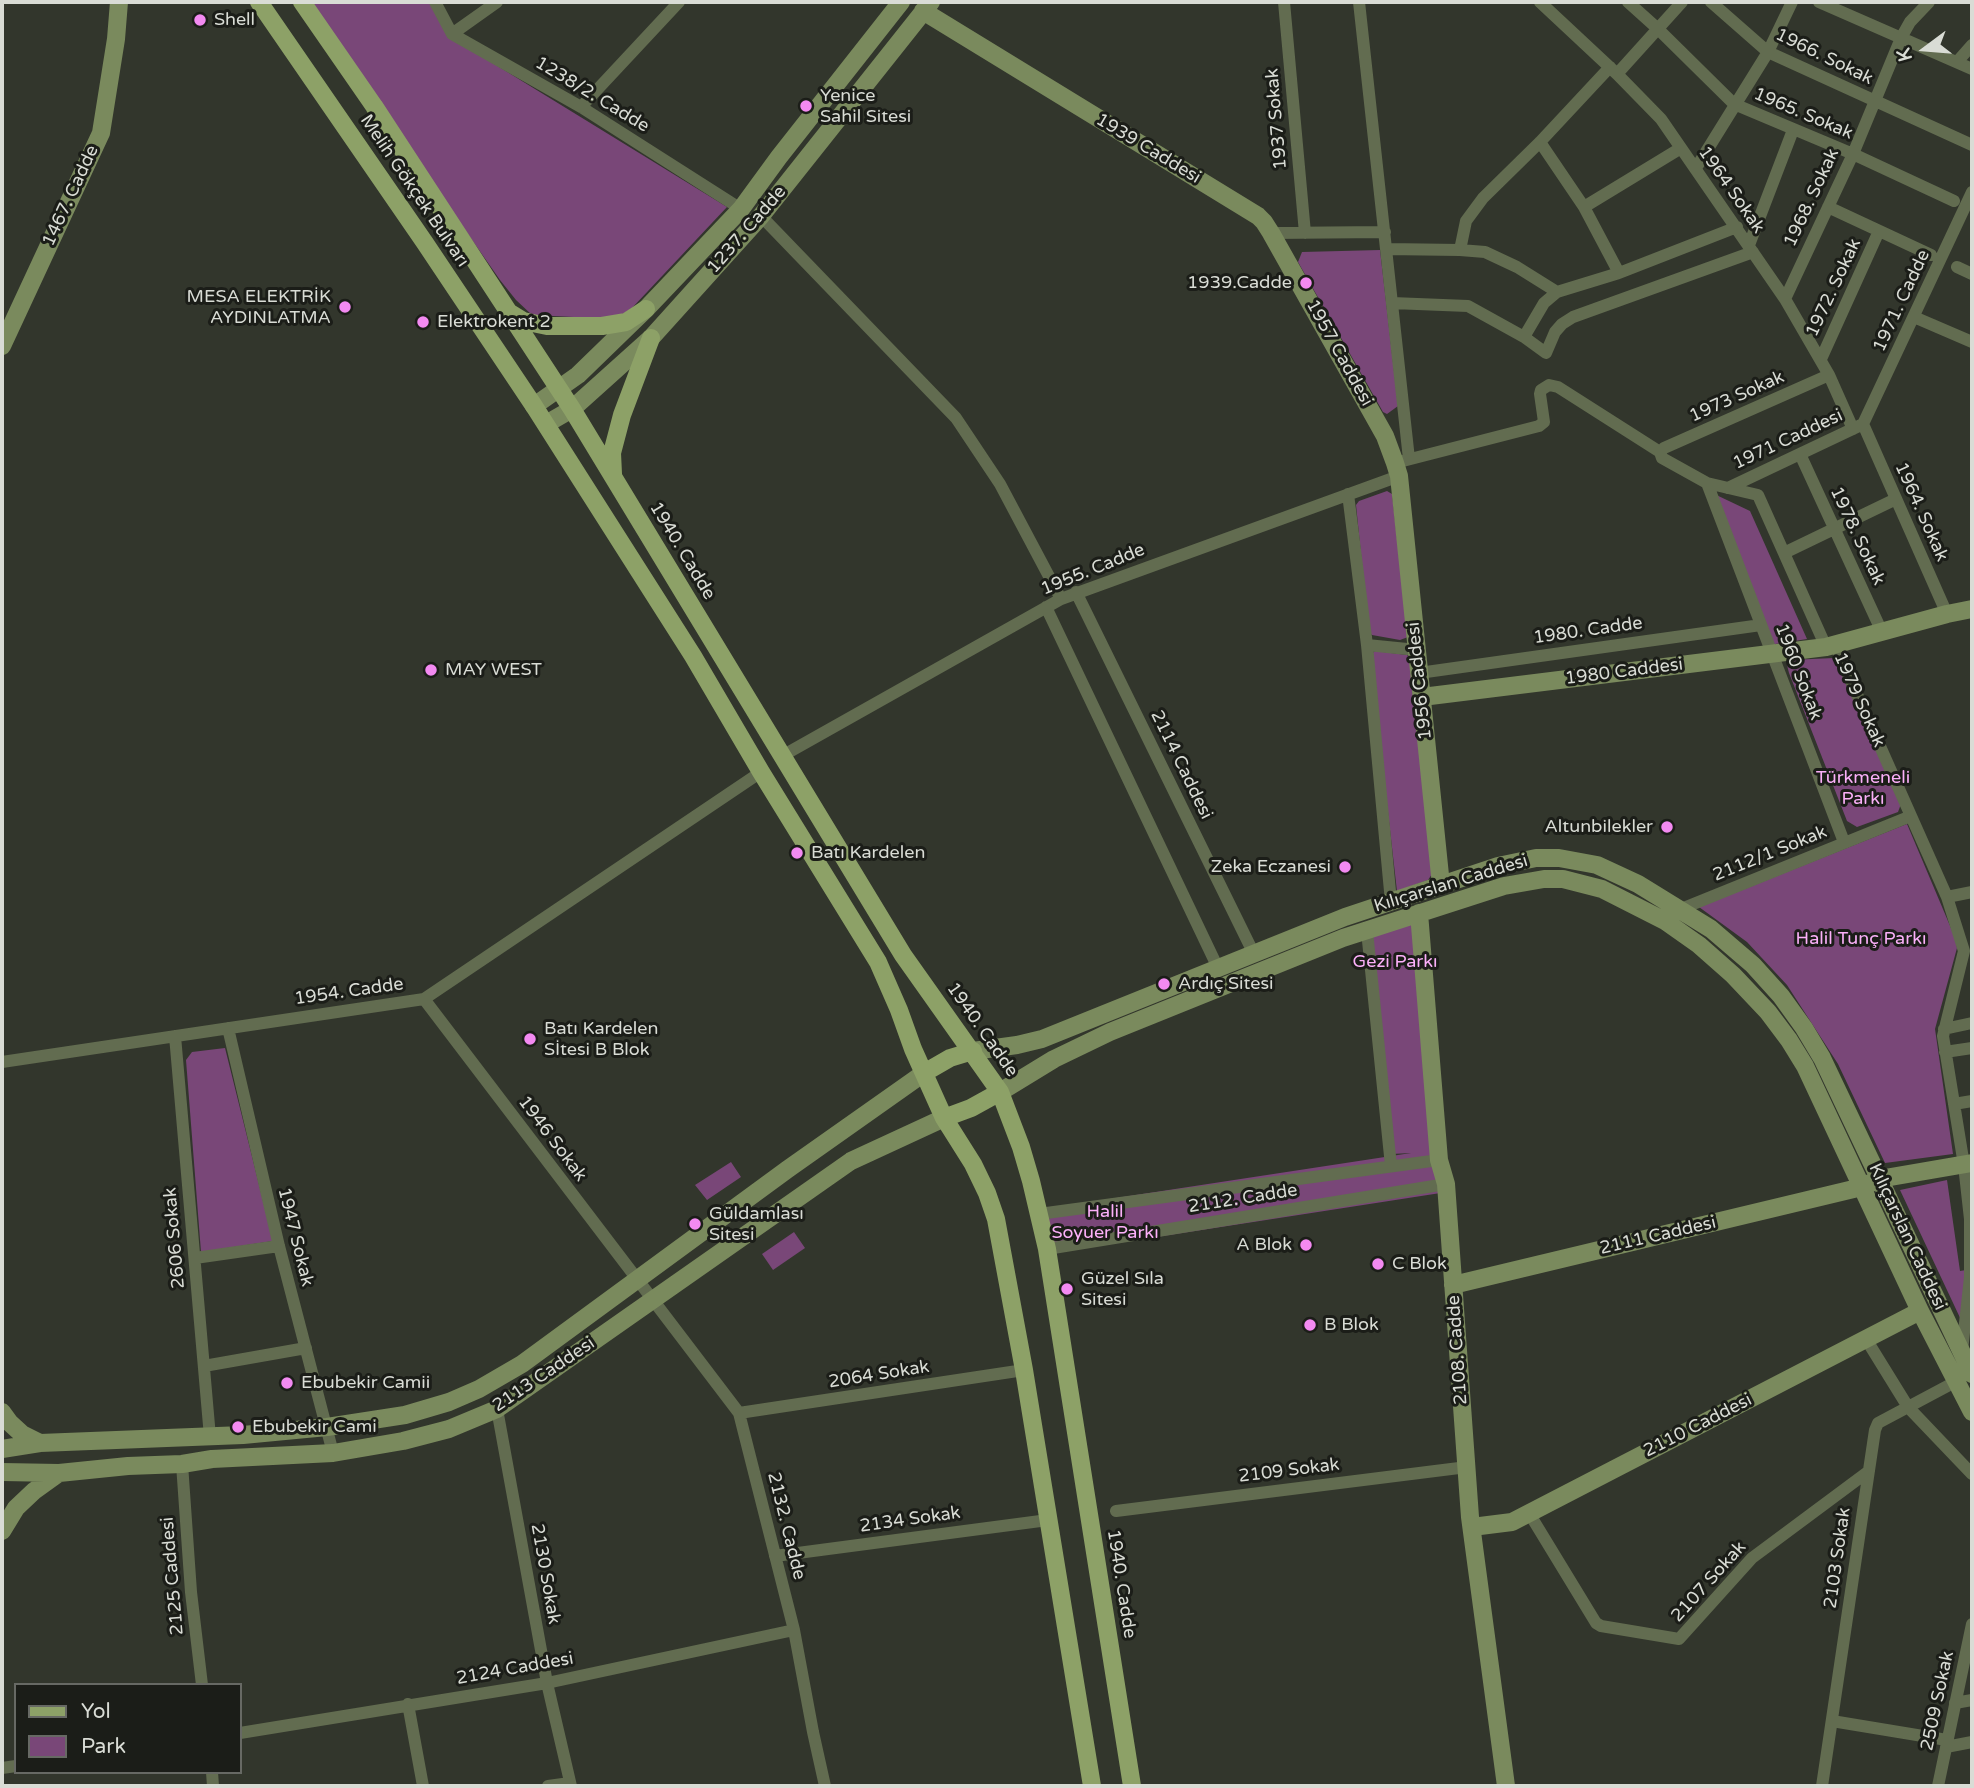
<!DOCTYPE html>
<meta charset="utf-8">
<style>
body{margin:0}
#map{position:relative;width:1974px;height:1788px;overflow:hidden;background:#32362c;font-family:"Varela Round",sans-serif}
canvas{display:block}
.frame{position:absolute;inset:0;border:4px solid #d9dcd5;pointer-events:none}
.legend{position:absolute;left:14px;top:1683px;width:228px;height:91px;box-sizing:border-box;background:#1b1d18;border:2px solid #676964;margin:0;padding:9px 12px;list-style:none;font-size:21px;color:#d9dcd5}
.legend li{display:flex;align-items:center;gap:14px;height:35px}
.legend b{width:35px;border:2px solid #676964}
.north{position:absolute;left:1890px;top:14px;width:70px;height:70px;-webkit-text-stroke:5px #1b1d18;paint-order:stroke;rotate:254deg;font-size:19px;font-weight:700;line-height:28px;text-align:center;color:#d9dcd5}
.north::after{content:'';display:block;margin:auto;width:24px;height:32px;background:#d9dcd5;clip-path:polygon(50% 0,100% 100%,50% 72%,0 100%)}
</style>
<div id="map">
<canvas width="1974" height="1788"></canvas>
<div class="frame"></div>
<ul class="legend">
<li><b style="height:9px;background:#8da167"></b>Yol</li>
<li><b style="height:19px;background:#794778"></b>Park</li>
</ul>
<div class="north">K</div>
</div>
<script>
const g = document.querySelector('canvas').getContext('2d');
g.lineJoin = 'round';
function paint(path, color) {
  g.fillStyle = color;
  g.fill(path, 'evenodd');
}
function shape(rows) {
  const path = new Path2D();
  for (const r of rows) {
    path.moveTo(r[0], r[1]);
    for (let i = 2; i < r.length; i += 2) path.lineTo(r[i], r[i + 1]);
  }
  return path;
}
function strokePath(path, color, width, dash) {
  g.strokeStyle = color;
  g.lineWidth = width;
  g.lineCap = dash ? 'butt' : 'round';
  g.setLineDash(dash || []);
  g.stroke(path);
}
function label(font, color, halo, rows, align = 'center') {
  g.font = font + ' "Varela Round",sans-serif';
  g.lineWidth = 6;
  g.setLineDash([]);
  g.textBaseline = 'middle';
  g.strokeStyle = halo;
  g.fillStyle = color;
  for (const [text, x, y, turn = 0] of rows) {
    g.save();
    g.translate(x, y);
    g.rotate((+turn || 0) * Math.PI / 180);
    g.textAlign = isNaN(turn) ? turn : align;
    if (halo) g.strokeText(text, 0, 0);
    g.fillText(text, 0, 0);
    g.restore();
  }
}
const green = shape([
 [306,2,431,2,452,38,727,207,632,308,615,319,532,315,516,300,500,280],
 [1380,250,1398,406,1387,414,1383,412,1298,262,1302,252],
 [1387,491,1392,494,1408,637,1400,640,1372,635,1369,632,1356,505,1359,501],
 [1710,492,1750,511,1807,639,1769,645],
 [1375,651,1407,655,1409,657,1432,874,1428,880,1397,891,1370,655],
 [1834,658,1901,804,1898,812,1857,827,1847,821,1789,673,1787,665,1790,660],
 [1907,824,1956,940,1957,948,1935,1029,1953,1154,1885,1163,1838,1064,1787,985,1747,942,1699,907],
 [1406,924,1412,925,1447,1192,1053,1253,1044,1209,1411,1153,1391,1154,1370,937],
 [225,1048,273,1241,201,1252,186,1060,192,1052],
 [731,1162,741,1177,707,1200,695,1185],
 [1947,1180,1960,1271,1966,1270,1962,1322,1900,1190],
 [794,1232,805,1248,773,1270,762,1254]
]);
const street = shape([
 [435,2,452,34,581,107,741,209],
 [1284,2,1305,233],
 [1359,2,1409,459],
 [1540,2,1617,74,1661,119,1785,299,1829,375,1853,429],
 [1628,2,1658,29,1734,104,1853,154,1954,201],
 [1711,2,1768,52,1972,145],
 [1819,2,1972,69],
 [452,34,497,2],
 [1957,62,1972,45],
 [1617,74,1682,2],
 [581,107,679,2],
 [1540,142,1584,207,1619,273,1737,227],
 [1696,168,1768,52,1792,2],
 [1584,207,1681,148],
 [1828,207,1931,255],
 [761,216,956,418,1000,484,1061,599],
 [1271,233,1385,232],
 [1749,245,1793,130],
 [1386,249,1460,250,1485,252,1517,267,1557,292,1619,273],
 [1460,250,1466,221,1483,198,1540,142,1610,67],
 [1957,267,1972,274],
 [1785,299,1853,154,1901,38,1910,22,1929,2],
 [1392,303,1468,306,1524,337,1544,303,1557,292],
 [1914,317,1972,342],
 [1524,337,1546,353,1555,332,1562,324,1573,317,1753,252],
 [1821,359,1879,231],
 [1863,424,1972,192],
 [1863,424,1947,614],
 [1660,452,1664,448,1829,375],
 [1800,454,1882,632],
 [1395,463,1539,426,1544,422,1540,394,1541,390,1549,385,1558,387,1660,452,1662,458,1707,483,1758,495,1826,647],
 [1707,483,1844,842],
 [1728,488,1861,425],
 [1348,494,1367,645,1391,902],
 [1784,553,1896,499],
 [1076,592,1254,954],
 [1046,607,1218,968],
 [1367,645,1417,650],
 [1835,645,1947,897,1964,951,1943,1036,1964,1165,1970,1219,1970,1277,1962,1351],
 [1419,673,1761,625],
 [782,756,1061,599,1399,476],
 [1947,897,1972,892],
 [1681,909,1911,816],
 [1367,931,1391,1166],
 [424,999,739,1413,794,1630,813,1732,825,1786],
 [228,1028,279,1246,333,1453],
 [1944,1029,1972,1023],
 [175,1036,210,1437],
 [1945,1052,1972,1048],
 [2,1062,424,999,761,772],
 [1954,1104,1972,1101],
 [1039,1214,1439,1160],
 [1047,1249,1446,1184],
 [195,1258,279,1246],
 [1866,1339,1908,1407,1972,1474],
 [204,1366,306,1348],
 [497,1409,547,1683,571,1786],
 [739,1413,1024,1370],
 [182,1464,191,1592,202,1685],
 [1116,1511,1467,1467],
 [1529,1513,1596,1623,1601,1626,1679,1639,1752,1558,1869,1471],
 [775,1556,1048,1520],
 [1955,1703,1972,1700],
 [408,1704,423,1786],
 [1832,1721,1947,1740],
 [240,1733,547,1683,794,1630],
 [1946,1747,1972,1742],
 [2,1768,16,1766],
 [212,1772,213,1786],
 [548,1786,570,1783],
 [1822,1786,1875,1430,1878,1423,1955,1382],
 [1938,1786,1972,1624]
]);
const secondary = shape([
 [923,11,1258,216,1264,222,1271,233,1385,436,1395,463,1399,476,1441,885],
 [2,346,101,133,116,39,119,2],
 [534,406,578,375,646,309,741,209,779,157,901,2],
 [546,424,572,409,651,338,761,216,931,2],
 [1422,697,1826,647,1947,614,1972,609],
 [1419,913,1439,1160,1446,1184,1470,1517,1506,1786],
 [973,1051,1017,1045,1042,1039,1345,917,1498,866,1536,858,1559,858,1597,865,1638,884,1711,929,1753,965,1781,996,1804,1028,1822,1058,1972,1374],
 [1000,1092,1054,1059,1110,1032,1343,938,1504,886,1544,879,1563,879,1602,889,1665,921,1699,945,1733,975,1768,1012,1789,1040,1805,1066,1920,1311,1972,1412],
 [1453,1285,1862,1187,1879,1179,1972,1163],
 [2,1412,10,1423,22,1434,40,1443],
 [2,1449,40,1443,243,1435,327,1427,405,1415,449,1402,479,1389,522,1364,788,1169,924,1073],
 [2,1472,59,1473,128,1466,182,1464,212,1459,333,1453,403,1441,449,1429,497,1409,851,1161,944,1118],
 [1472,1527,1512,1522,1920,1311],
 [2,1531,16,1508,34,1491,59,1473]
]);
const primary = shape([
 [259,2,425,243,534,406,693,656,761,772,878,962,899,1010,913,1049,944,1118,973,1164,987,1193,996,1219,1024,1370,1092,1786],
 [302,2,374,106,572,409,903,955,1000,1092,1021,1147,1031,1181,1047,1249,1132,1786],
 [510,313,523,321,547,326,602,326,626,322,646,309],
 [613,474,612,453,622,415,651,338],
 [924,1073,950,1058,973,1051],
 [944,1118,971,1108,1000,1092]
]);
const markers = [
 [200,20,7,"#f38af1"],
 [806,106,7,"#f38af1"],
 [1306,283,7,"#f38af1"],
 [345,307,7,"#f38af1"],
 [423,322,7,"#f38af1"],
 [431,670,7,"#f38af1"],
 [1667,827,7,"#f38af1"],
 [797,853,7,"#f38af1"],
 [1345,867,7,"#f38af1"],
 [1164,984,7,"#f38af1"],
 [530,1039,7,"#f38af1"],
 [695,1224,7,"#f38af1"],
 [1306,1245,7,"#f38af1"],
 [1378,1264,7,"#f38af1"],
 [1067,1289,7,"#f38af1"],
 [1310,1325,7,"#f38af1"],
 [287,1383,7,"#f38af1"],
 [238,1427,7,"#f38af1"]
];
const poiNames = [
 ["Shell",214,20],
 ["Yenice",820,96],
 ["Sahil Sitesi",820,117],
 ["1939.Cadde",1292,283,"right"],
 ["MESA ELEKTRİK",331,297,"right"],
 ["AYDINLATMA",331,318,"right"],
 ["Elektrokent 2",437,322],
 ["MAY WEST",445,670],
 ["Altunbilekler",1653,827,"right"],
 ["Batı Kardelen",811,853],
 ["Zeka Eczanesi",1331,867,"right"],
 ["Ardıç Sitesi",1178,984],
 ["Batı Kardelen",544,1029],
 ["Sİtesi B Blok",544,1050],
 ["Güldamlası",709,1214],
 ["Sitesi",709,1235],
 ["A Blok",1292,1245,"right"],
 ["C Blok",1392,1264],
 ["Güzel Sıla",1081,1279],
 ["Sitesi",1081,1300],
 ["B Blok",1324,1325],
 ["Ebubekir Camii",301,1383],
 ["Ebubekir Cami",252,1427]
];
const streetNames = [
 ["1966. Sokak",1824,57,26],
 ["1238/2. Cadde",592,95,31],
 ["1965. Sokak",1803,114,23],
 ["1937 Sokak",1277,119,-95],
 ["1939 Caddesi",1148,149,31],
 ["1964 Sokak",1731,190,55],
 ["Melih Gökçek Bulvarı",414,191,56],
 ["1467. Cadde",71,196,-65],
 ["1968. Sokak",1812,198,-65],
 ["1237. Cadde",747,230,-49],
 ["1972. Sokak",1834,288,-65],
 ["1971. Cadde",1902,301,-65],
 ["1957 Caddesi",1339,353,61],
 ["1973 Sokak",1737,397,-24],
 ["1971 Caddesi",1788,440,-25],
 ["1964. Sokak",1921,512,66],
 ["1978. Sokak",1857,536,65],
 ["1940. Cadde",682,551,59],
 ["1955. Cadde",1093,570,-22],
 ["1980. Cadde",1588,631,-8],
 ["1980 Caddesi",1624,672,-7],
 ["1960 Sokak",1798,672,69],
 ["1956 Caddesi",1420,681,-96],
 ["1979 Sokak",1859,700,66],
 ["2114 Caddesi",1181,765,64],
 ["2112/1 Sokak",1770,854,-22],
 ["Kılıçarslan Caddesi",1451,884,-17],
 ["1954. Cadde",349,992,-8],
 ["1940. Cadde",982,1030,55],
 ["1946 Sokak",552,1139,53],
 ["2112. Cadde",1243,1199,-9],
 ["2111 Caddesi",1658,1236,-13],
 ["1947 Sokak",295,1237,76],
 ["Kılıçarslan Caddesi",1907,1237,65],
 ["2606 Sokak",175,1238,-95],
 ["2108. Cadde",1458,1350,-94],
 ["2113 Caddesi",544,1375,-34],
 ["2064 Sokak",879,1375,-9],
 ["2110 Caddesi",1698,1426,-27],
 ["2109 Sokak",1289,1471,-7],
 ["2134 Sokak",910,1520,-8],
 ["2132. Cadde",786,1526,76],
 ["2103 Sokak",1838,1558,-82],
 ["2130 Sokak",545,1574,80],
 ["2125 Caddesi",173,1576,-95],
 ["2107 Sokak",1709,1582,-48],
 ["1940. Cadde",1121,1584,81],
 ["2124 Caddesi",515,1669,-10],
 ["2509 Sokak",1938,1701,-78]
];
const parkNames = [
 ["Türkmeneli",1863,778],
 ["Parkı",1863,799],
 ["Halil Tunç Parkı",1861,939],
 ["Gezi Parkı",1395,962],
 ["Halil",1105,1212],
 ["Soyuer Parkı",1105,1233]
];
paint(green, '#794778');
strokePath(street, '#626c50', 12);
strokePath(secondary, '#7a8a5d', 18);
strokePath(primary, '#8da167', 18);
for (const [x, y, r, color] of markers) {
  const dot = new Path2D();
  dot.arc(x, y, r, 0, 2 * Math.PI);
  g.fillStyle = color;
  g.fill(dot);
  strokePath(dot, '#1b1d18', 2.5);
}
label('18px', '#d9dcd5', '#1b1d18', poiNames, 'left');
label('18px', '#d9dcd5', '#1b1d18', streetNames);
label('18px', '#fbb0f9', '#1b1d18', parkNames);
</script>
